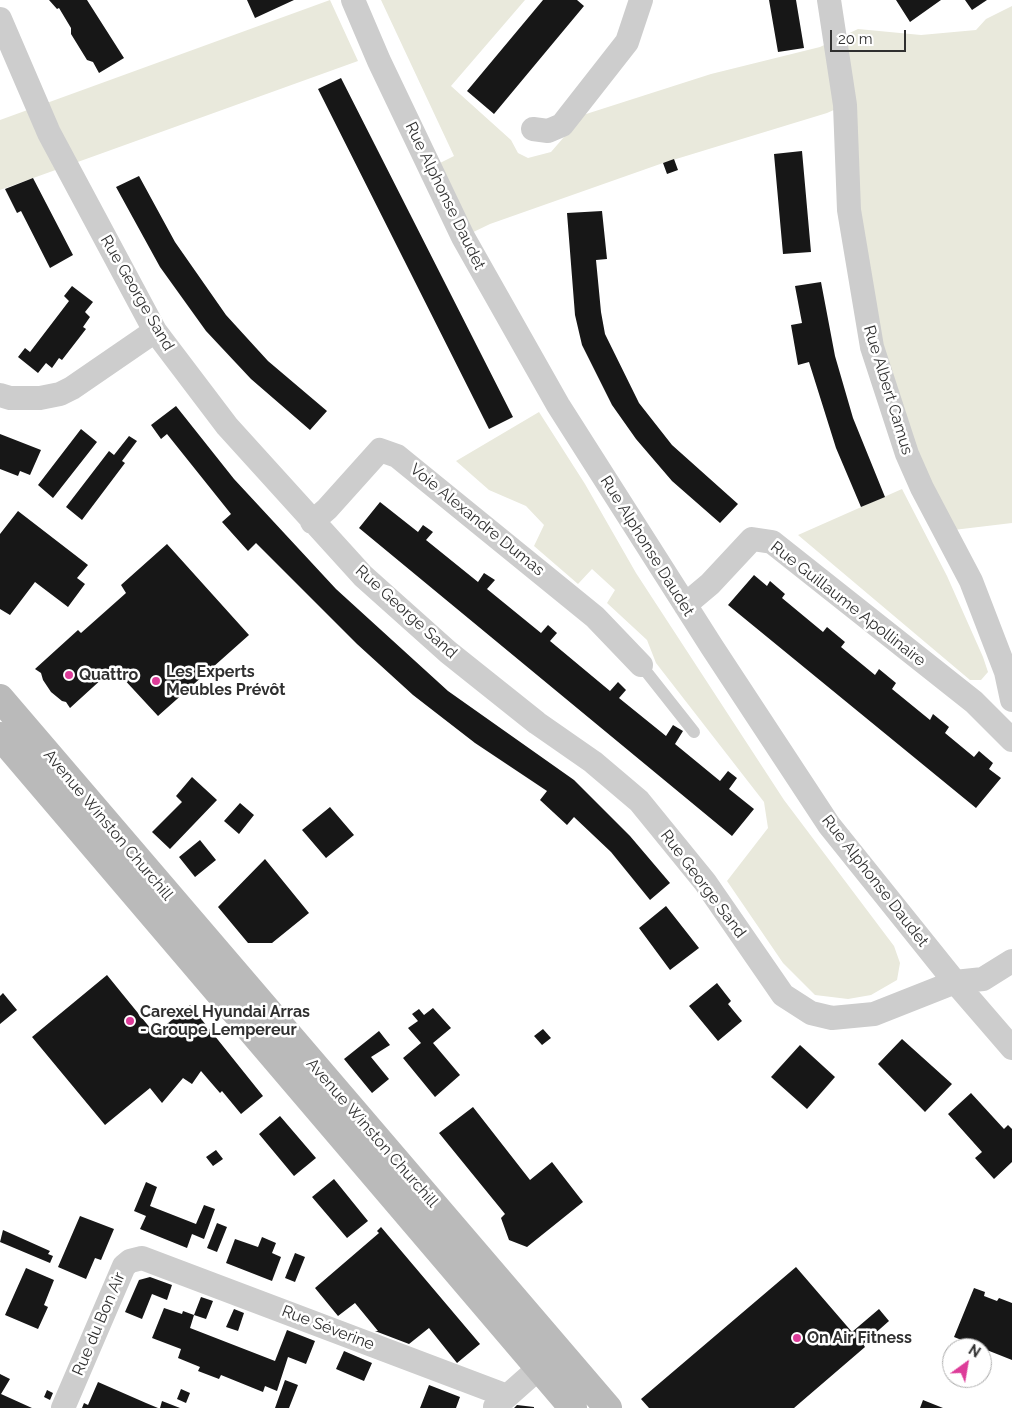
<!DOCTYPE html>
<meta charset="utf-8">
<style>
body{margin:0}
#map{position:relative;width:1012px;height:1408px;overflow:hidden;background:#fff;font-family:Raleway,sans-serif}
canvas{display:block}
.north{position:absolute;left:942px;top:1338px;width:50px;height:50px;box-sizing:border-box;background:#fff;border:1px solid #acacac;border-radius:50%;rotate:32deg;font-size:14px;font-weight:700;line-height:20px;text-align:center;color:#303030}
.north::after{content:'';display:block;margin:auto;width:18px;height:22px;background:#dd3c99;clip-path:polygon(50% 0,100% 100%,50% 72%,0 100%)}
.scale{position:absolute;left:830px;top:30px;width:76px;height:22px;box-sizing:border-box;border:2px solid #303030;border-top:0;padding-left:6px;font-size:15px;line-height:18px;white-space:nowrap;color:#303030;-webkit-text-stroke:4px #fff;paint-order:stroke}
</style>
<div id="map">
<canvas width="1012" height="1408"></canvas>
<div class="north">N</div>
<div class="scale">20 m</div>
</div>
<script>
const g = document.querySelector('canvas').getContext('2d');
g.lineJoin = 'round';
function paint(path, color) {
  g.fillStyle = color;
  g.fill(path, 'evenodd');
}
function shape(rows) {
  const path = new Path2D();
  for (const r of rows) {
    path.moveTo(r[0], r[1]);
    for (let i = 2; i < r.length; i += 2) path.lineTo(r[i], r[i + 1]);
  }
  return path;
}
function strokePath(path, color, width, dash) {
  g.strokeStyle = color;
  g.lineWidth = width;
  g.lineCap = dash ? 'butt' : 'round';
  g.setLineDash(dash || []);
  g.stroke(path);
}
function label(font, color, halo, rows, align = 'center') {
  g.font = font + ' Raleway,sans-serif';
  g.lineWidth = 5;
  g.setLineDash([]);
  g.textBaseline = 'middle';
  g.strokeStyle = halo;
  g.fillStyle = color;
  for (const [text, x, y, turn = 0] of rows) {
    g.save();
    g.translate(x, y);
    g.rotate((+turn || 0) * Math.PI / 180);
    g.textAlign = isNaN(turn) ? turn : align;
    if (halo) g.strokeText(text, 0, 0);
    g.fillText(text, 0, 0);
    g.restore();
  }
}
const green = shape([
 [330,0,358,61,0,190,0,120],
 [381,0,525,0,451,86,511,140,518,153,528,158,551,152,583,115,711,74,820,47,858,29,921,35,976,30,986,19,1012,6,1012,523,945,531,872,347,845,105,827,113,663,163,490,224,463,237,430,168,454,156],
 [539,412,585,484,636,573,784,800,894,946,900,963,897,980,871,995,848,999,815,995,783,963,727,881,768,828,764,802,656,663,647,640,607,603,615,590,592,569,578,584,534,546,544,525,526,506,489,490,456,461],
 [902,489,947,576,983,657,988,672,981,680,970,680,798,535]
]);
const building = shape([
 [49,0,87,0,124,58,99,73,93,62,87,60,71,34,71,28,59,8,57,9],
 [247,0,294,0,255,18],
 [543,0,577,0,584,6,494,114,467,91],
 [769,0,796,0,804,48,778,52],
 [896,0,941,0,910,22],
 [965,0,987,0,972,10],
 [341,78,513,417,489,429,318,89],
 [802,151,811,252,783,254,774,154],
 [674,159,678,170,667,174,663,163],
 [139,176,175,242,226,315,268,361,327,411,310,430,251,379,206,331,160,267,116,187],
 [33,178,73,255,50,268,21,211,17,213,5,189],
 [602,211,607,259,596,260,601,312,605,334,639,403,672,445,738,504,720,523,672,481,636,439,612,405,582,345,575,315,567,213],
 [821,282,835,356,853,418,885,497,861,507,836,448,809,362,798,365,791,325,802,323,795,286],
 [72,286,93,302,85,312,90,317,83,327,86,329,62,360,59,358,52,368,46,363,38,373,18,357,25,348,30,352,69,301,64,296],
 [176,406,234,479,336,589,448,691,574,780,630,836,670,883,650,900,611,852,574,817,567,825,540,800,547,791,475,743,413,695,357,644,256,543,248,551,222,522,231,514,167,434,161,439,151,425],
 [81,429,97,442,53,498,38,485],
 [0,434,41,450,30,475,20,471,18,476,0,469],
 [129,436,137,441,122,461,125,463,82,520,66,507,109,451,114,455],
 [380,502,418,532,423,525,433,532,426,540,478,582,484,573,495,580,487,589,541,633,548,625,557,633,550,641,610,691,618,682,626,690,619,698,666,736,673,725,683,731,675,744,720,781,728,771,737,778,729,789,754,809,732,836,359,528],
 [18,511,88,565,77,578,85,584,68,607,35,582,10,615,0,609,0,534],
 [167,544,249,635,158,716,121,676,122,675,115,667,70,708,66,702,62,701,51,692,43,680,41,673,35,669,78,630,81,633,126,593,121,585],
 [754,575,767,586,770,581,785,594,782,598,823,632,827,627,845,642,841,647,875,675,879,669,896,683,892,689,930,720,933,714,949,727,945,733,974,757,979,751,993,763,989,769,1001,778,976,808,728,605],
 [192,777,217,800,170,849,152,832,182,802,176,796],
 [240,803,254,815,239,834,224,821],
 [330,807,354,835,326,858,302,830],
 [200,840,216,860,195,877,179,857],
 [265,859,309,913,272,943,248,943,218,907],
 [666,906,699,948,670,970,639,928],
 [107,975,155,1034,190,1005,263,1096,241,1114,222,1091,220,1093,201,1071,192,1084,183,1078,162,1103,150,1088,105,1125,32,1037],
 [717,983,731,1001,728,1004,742,1021,718,1041,689,1006],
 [3,993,17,1010,0,1024,0,996],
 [433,1008,451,1028,433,1043,460,1075,435,1097,403,1058,421,1043,408,1028,418,1021,412,1014,419,1009,424,1015],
 [543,1029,551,1038,542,1045,534,1036],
 [379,1031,390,1045,371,1057,389,1079,372,1093,344,1059],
 [902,1039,952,1084,925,1112,878,1064],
 [800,1045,835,1077,807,1109,771,1077],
 [971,1093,1004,1129,1008,1125,1012,1129,1012,1162,994,1179,975,1158,982,1152,948,1114],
 [473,1107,530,1180,552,1162,583,1202,527,1247,509,1240,501,1218,505,1214,439,1133],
 [280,1116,316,1158,294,1176,259,1134],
 [216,1150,223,1159,213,1166,206,1157],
 [334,1179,368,1221,347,1238,312,1197],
 [146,1182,157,1187,150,1206,196,1224,204,1205,215,1209,204,1239,192,1234,187,1248,140,1229,146,1216,134,1211],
 [80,1216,114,1229,101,1260,95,1258,86,1279,58,1267],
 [217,1223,227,1227,217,1252,207,1248],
 [381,1227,480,1344,457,1363,429,1328,409,1344,375,1331,378,1331,355,1303,338,1316,315,1288,379,1233,377,1231],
 [3,1230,50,1251,48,1254,53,1256,50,1263,0,1242],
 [262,1237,276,1243,272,1253,281,1257,272,1281,226,1263,235,1239,258,1247],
 [295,1253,305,1257,295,1282,285,1278],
 [796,1267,852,1332,879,1309,889,1321,863,1344,865,1347,794,1408,649,1408,641,1399],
 [26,1268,54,1280,44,1305,48,1307,38,1329,5,1315],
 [150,1277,172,1285,167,1300,152,1294,142,1319,125,1312,139,1280],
 [974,1288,985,1292,984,1296,997,1301,999,1298,1012,1303,1012,1360,954,1337],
 [201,1297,213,1301,206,1319,194,1315],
 [164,1308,182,1314,183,1311,194,1315,190,1328,275,1361,287,1330,315,1341,306,1364,288,1357,277,1391,265,1386,263,1392,221,1375,219,1379,198,1371,200,1367,178,1358,181,1349,152,1338],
 [234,1309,244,1313,238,1331,226,1327],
 [344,1351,372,1363,364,1381,336,1369],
 [0,1374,10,1379,1,1394,32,1408,0,1408],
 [285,1380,298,1385,289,1408,275,1408],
 [98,1382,146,1403,158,1408,82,1408,84,1403,88,1405],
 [429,1385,460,1397,456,1408,420,1408],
 [181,1389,190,1393,186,1403,177,1399],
 [47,1390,53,1393,50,1400,44,1397],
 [923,1400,943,1408,920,1408],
 [162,1401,180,1408,160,1408],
 [517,1405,534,1407,534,1408,514,1408]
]);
const service = shape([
 [641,665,694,732]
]);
const minor = shape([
 [353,0,379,61,463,237,558,405,712,647,829,825,955,982,1012,1048],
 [829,0,845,105,849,210,872,347,907,454,922,488,971,581,1006,672,1012,700],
 [0,19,49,133,155,331,227,426,363,576,448,652,537,723,593,762,639,801,705,882,783,995,811,1013,832,1018,874,1014,955,982,983,979,1012,961],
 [533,129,548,131,562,125,627,42,641,0],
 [0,395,10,398,40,398,60,394,72,388,155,331],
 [312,522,327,509,380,450,397,456,595,617,641,665],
 [685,605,710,584,752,539,772,542,974,702,1012,740],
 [495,1407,539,1368],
 [63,1408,124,1266,130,1261,142,1258,507,1396]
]);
const secondary = shape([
 [0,698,608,1408],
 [0,736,573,1408]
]);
const markers = [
 [69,675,5,"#dd3c99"],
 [156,681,5,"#dd3c99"],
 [130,1021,5,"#dd3c99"],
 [797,1338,5,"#dd3c99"]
];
const streetNames = [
 ["Rue Alphonse Daudet",445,196,64],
 ["Rue George Sand",137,293,60],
 ["Rue Albert Camus",888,390,73],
 ["Voie Alexandre Dumas",477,520,39],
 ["Rue Alphonse Daudet",647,546,58],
 ["Rue Guillaume Apollinaire",848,604,38],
 ["Rue George Sand",406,612,42],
 ["Avenue Winston Churchill",108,825,50],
 ["Rue Alphonse Daudet",875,881,52],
 ["Rue George Sand",703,884,53],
 ["Avenue Winston Churchill",372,1133,49],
 ["Rue du Bon Air",99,1324,-67],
 ["Rue Séverine",328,1328,21]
];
const poiNames = [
 ["Les Experts",166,672],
 ["Meubles Prévôt",166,690],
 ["Quattro",79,675],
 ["Carexel Hyundai Arras",140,1012],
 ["- Groupe Lempereur",140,1030],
 ["On Air Fitness",807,1338]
];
paint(green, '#e9e9dc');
paint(building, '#171717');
strokePath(service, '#cdcdcd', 12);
strokePath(minor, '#cdcdcd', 24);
strokePath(secondary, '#bababa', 28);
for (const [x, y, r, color] of markers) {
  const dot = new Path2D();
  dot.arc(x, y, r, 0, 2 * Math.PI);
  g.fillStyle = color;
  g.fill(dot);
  strokePath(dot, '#fff', 2);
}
label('16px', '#303030', '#fff', streetNames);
label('bold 16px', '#303030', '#fff', poiNames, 'left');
</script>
